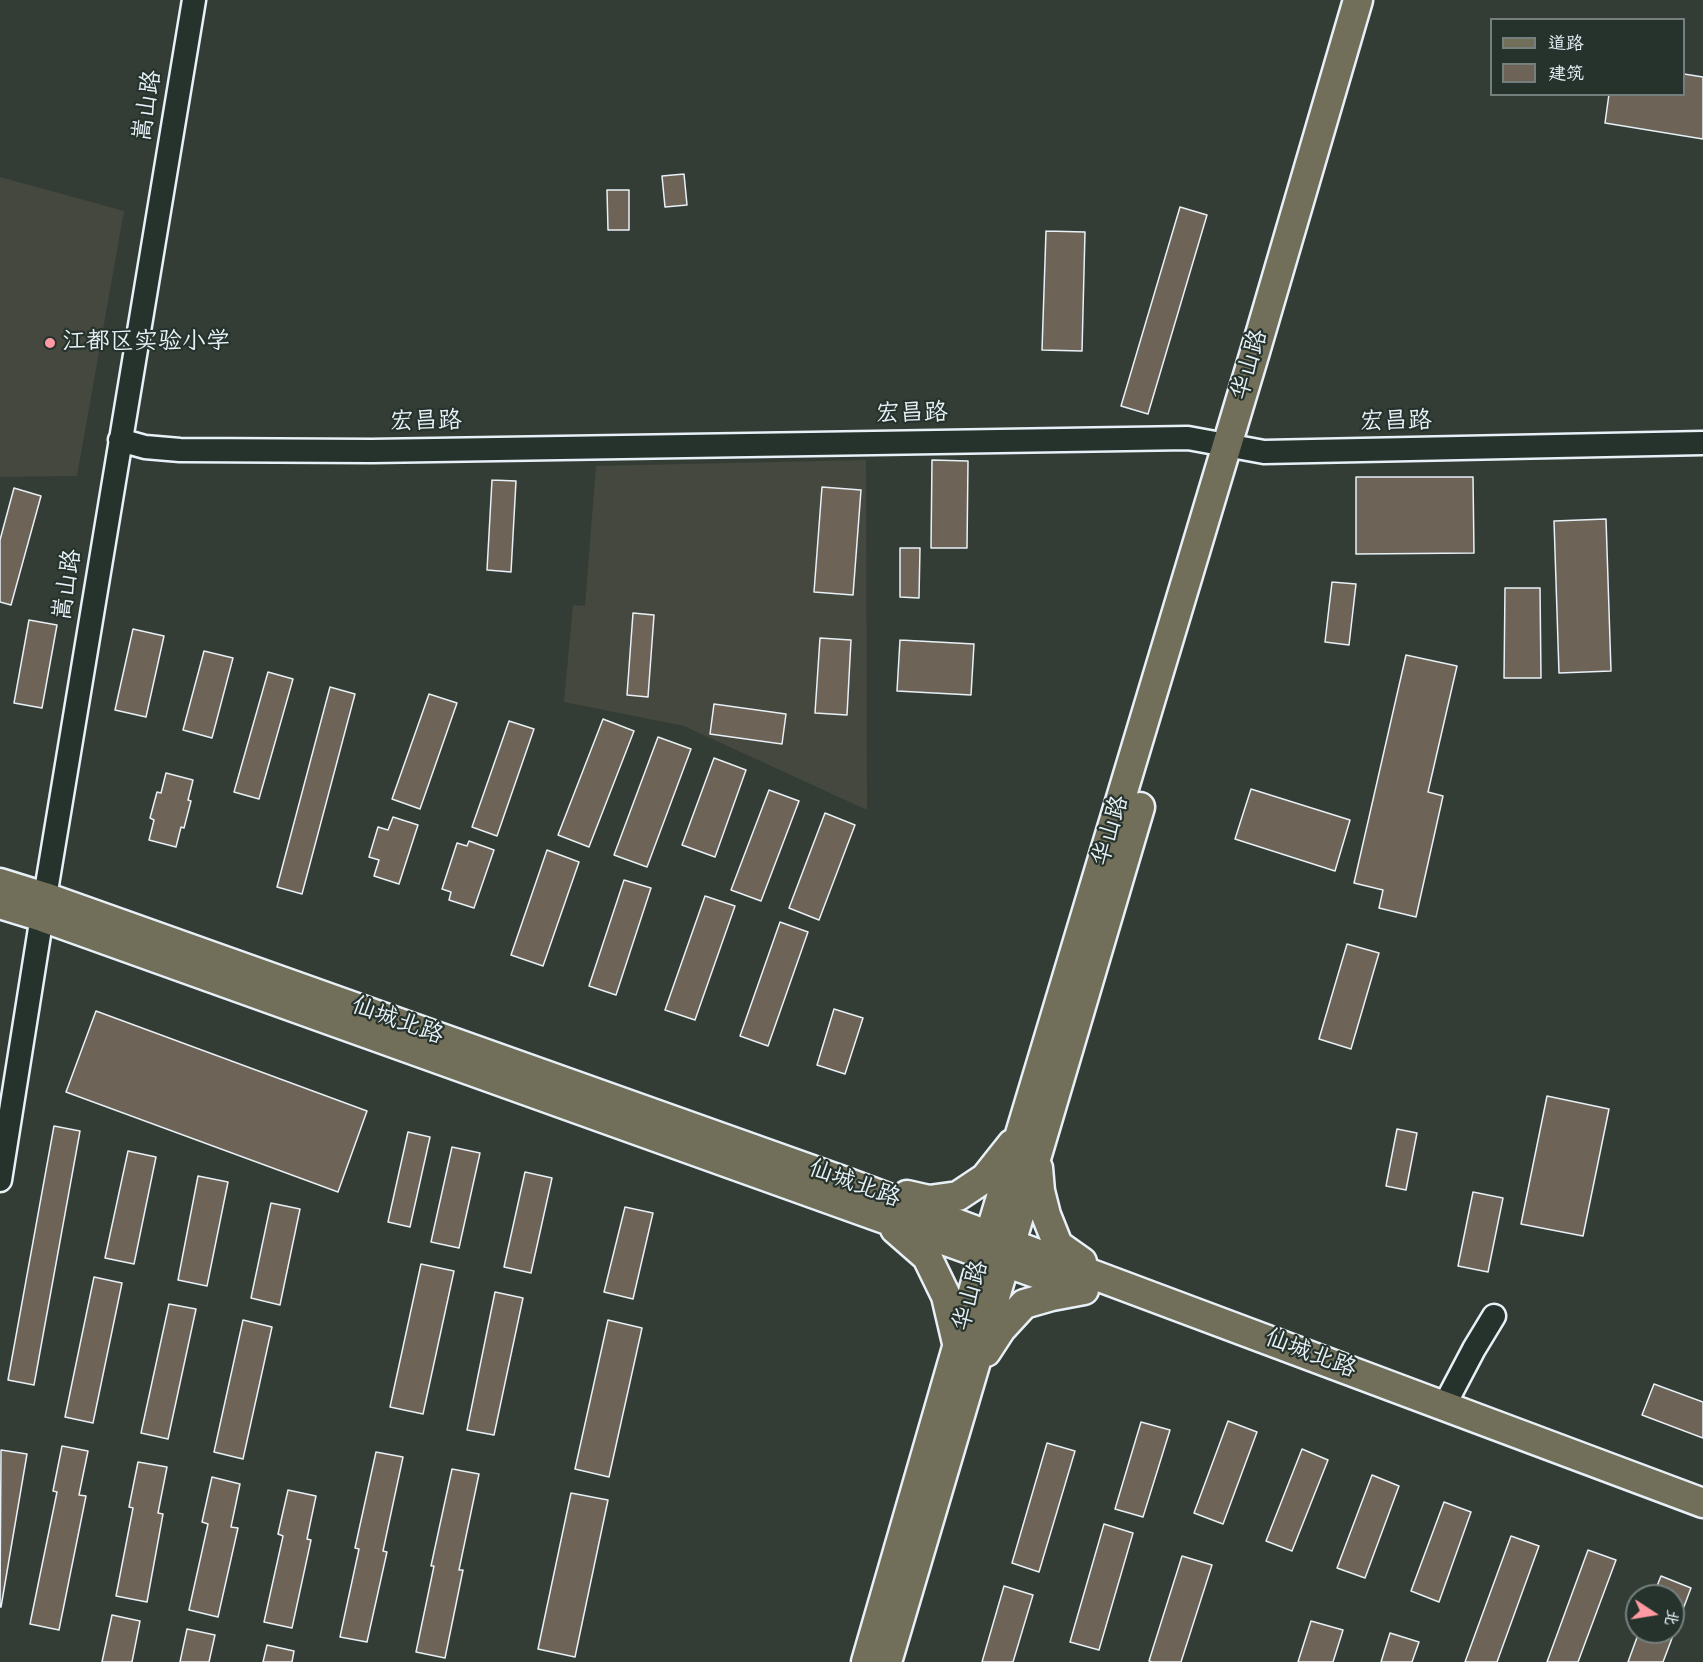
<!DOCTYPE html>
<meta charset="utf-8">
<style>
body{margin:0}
#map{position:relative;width:1703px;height:1662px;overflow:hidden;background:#343d35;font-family:Mynerve,"LXGW WenKai TC",sans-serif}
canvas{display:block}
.legend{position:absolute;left:1490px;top:18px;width:195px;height:78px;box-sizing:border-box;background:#26332d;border:2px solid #747f7e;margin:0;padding:8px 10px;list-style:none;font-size:18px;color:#e8f1f8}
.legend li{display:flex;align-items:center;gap:12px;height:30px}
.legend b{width:30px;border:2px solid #747f7e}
.north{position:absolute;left:1625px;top:1584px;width:60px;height:60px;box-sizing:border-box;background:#26332d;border:2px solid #747f7e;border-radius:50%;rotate:102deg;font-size:16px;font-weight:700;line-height:24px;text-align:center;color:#e8f1f8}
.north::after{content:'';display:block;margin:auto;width:21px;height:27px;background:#ff9aa2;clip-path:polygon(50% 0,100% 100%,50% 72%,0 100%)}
</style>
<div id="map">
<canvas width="1703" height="1662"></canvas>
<ul class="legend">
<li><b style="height:8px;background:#716e59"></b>道路</li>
<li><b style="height:16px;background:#6d6356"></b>建筑</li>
</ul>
<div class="north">北</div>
</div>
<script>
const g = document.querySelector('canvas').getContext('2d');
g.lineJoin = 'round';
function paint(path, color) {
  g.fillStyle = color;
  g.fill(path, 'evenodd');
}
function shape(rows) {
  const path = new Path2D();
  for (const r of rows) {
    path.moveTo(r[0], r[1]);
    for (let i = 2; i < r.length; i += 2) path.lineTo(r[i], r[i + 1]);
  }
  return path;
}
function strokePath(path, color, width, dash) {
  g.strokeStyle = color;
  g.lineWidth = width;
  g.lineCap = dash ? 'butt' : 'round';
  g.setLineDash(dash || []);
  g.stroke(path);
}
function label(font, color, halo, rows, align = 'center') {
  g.font = font + ' Mynerve,"LXGW WenKai TC",sans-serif';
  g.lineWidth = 4.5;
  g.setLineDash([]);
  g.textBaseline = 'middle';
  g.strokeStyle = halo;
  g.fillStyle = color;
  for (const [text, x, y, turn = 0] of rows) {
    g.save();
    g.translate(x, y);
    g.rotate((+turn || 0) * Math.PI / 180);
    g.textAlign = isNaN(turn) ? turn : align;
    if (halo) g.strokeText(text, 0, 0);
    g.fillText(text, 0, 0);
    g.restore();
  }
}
const built = shape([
 [0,177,124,211,77,476,0,477],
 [866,460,867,810,684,726,564,702,573,605,585,606,596,466]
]);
const building = shape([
 [1684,74,1703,77,1703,139,1605,123,1609,94,1684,94,1684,74],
 [684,174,687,205,665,207,662,176,684,174],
 [607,190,629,190,629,230,608,230,607,190],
 [1180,207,1207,215,1148,414,1121,406,1180,207],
 [1046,231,1085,232,1082,351,1042,350,1046,231],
 [932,460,968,461,967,548,931,548,932,460],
 [1356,477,1473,477,1474,553,1356,554,1356,477],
 [492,480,516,481,511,572,487,570,492,480],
 [822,487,861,490,853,595,814,592,822,487],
 [14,488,41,496,11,605,0,602,0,540,14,488],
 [1606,519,1611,671,1559,673,1554,521,1606,519],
 [900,548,920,548,919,598,900,597,900,548],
 [1332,582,1356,584,1349,645,1325,642,1332,582],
 [1505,588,1540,588,1541,678,1504,678,1505,588],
 [633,613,654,615,648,697,627,695,633,613],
 [29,620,57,625,42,708,14,703,29,620],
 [133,629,164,636,146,717,115,710,133,629],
 [820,638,851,640,847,715,815,713,820,638],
 [900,640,974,644,971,695,897,691,900,640],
 [204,651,233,658,212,738,183,730,204,651],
 [1406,655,1457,666,1428,792,1443,796,1416,917,1379,908,1383,890,1354,883,1406,655],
 [268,672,293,679,259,799,234,792,268,672],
 [330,687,355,694,302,894,277,887,330,687],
 [429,694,457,703,420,809,392,799,429,694],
 [714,704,786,714,782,744,710,734,714,704],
 [603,719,634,731,589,847,558,835,603,719],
 [509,721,534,729,497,836,472,827,509,721],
 [658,737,691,749,647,867,614,855,658,737],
 [714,758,746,770,715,857,682,845,714,758],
 [166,773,193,780,188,800,191,801,184,828,181,827,176,847,149,840,154,820,150,818,157,792,161,793,166,773],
 [1251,789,1350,820,1335,871,1235,839,1251,789],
 [769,790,799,801,761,901,731,890,769,790],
 [825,813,855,825,819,920,789,908,825,813],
 [393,817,418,825,399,884,374,876,379,860,369,857,378,827,388,830,393,817],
 [469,841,494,850,474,908,449,900,451,892,442,889,457,843,467,846,469,841],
 [547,850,579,862,543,966,511,955,547,850],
 [624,880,651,888,616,995,589,986,624,880],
 [705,896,735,906,695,1020,665,1010,705,896],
 [780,922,808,932,768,1046,740,1036,780,922],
 [1347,944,1379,953,1351,1049,1319,1039,1347,944],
 [834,1009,863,1018,845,1074,817,1065,834,1009],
 [96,1011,367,1111,338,1192,66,1092,96,1011],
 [1547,1096,1609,1109,1583,1236,1521,1224,1547,1096],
 [54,1126,80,1131,34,1385,8,1380,54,1126],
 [1397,1129,1417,1133,1406,1190,1386,1186,1397,1129],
 [408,1132,430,1137,410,1227,388,1222,408,1132],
 [452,1147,480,1153,459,1248,431,1242,452,1147],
 [128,1151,156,1157,134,1264,105,1258,128,1151],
 [525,1172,552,1178,531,1273,504,1267,525,1172],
 [198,1176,228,1182,207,1286,178,1280,198,1176],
 [1473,1192,1503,1198,1488,1272,1458,1266,1473,1192],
 [271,1203,300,1209,280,1305,251,1298,271,1203],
 [625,1207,653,1213,633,1299,604,1292,625,1207],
 [421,1264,454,1271,423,1414,390,1407,421,1264],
 [94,1277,122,1283,93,1423,65,1417,94,1277],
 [495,1292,523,1298,494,1435,467,1430,495,1292],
 [169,1304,196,1309,168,1439,141,1433,169,1304],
 [243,1320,272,1327,243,1459,214,1452,243,1320],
 [608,1320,642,1328,609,1477,575,1469,608,1320],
 [1654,1384,1703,1402,1703,1438,1642,1415,1654,1384],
 [1228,1421,1257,1432,1223,1524,1194,1513,1228,1421],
 [1141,1422,1170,1430,1143,1517,1115,1509,1141,1422],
 [1047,1443,1075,1451,1039,1572,1012,1563,1047,1443],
 [62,1446,88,1451,79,1495,86,1496,59,1630,30,1624,57,1492,53,1491,62,1446],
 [1302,1449,1328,1460,1292,1551,1266,1541,1302,1449],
 [1,1450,27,1454,1,1607,0,1607,1,1450],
 [376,1452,403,1457,383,1551,387,1552,367,1642,340,1637,359,1549,355,1548,376,1452],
 [138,1462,167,1467,158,1513,163,1514,147,1602,116,1596,133,1508,129,1507,138,1462],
 [452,1469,479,1474,459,1570,463,1570,445,1658,416,1652,434,1566,431,1566,452,1469],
 [1372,1475,1399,1486,1365,1578,1337,1568,1372,1475],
 [212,1477,240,1484,231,1527,238,1528,218,1617,189,1610,208,1524,202,1522,212,1477],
 [288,1490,316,1496,307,1539,311,1540,292,1628,264,1622,283,1536,278,1534,288,1490],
 [571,1493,608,1500,575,1657,538,1649,571,1493],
 [1444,1502,1471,1512,1439,1602,1411,1591,1444,1502],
 [1104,1524,1133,1533,1099,1650,1070,1642,1104,1524],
 [1511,1536,1539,1546,1497,1662,1465,1662,1511,1536],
 [1588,1550,1616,1560,1578,1662,1547,1662,1588,1550],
 [1182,1556,1212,1565,1181,1662,1152,1662,1149,1661,1182,1556],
 [1661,1576,1691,1588,1663,1662,1628,1662,1639,1632,1673,1632,1673,1596,1653,1596,1661,1576],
 [1004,1586,1033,1595,1013,1662,982,1662,1004,1586],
 [112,1615,140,1621,132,1662,102,1662,112,1615],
 [1311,1621,1343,1630,1333,1662,1298,1662,1311,1621],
 [187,1629,215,1635,209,1662,180,1662,187,1629],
 [1390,1633,1419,1642,1412,1662,1381,1662,1390,1633],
 [267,1645,294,1651,292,1662,263,1662,267,1645]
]);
const minor = shape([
 [120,440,145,447,180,450,372,451,1188,438,1264,452,1703,443],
 [0,1180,45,897,194,0],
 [1444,1406,1474,1349,1494,1316]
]);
const major = shape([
 [0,883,45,897,843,1181,1703,1503],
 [0,904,42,917,1055,1280],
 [1038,1168,1040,1191,1046,1215,1058,1245,1082,1262],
 [907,1195,929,1200,958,1196,985,1178,1012,1144],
 [895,1229,927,1257,946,1296,957,1343],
 [986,1352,1001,1329,1024,1304,1052,1296,1084,1290],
 [866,1662,984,1254,1255,352,1358,0],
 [887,1662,1140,807]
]);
const markers = [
 [50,343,6,"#ff9aa2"]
];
const streetNames = [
 ["嵩山路",149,106,-81],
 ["华山路",1251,365,-73],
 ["宏昌路",912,415,-1],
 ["宏昌路",426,423,-1],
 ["宏昌路",1396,423,-1],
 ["嵩山路",69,585,-81],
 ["华山路",1112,831,-73],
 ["仙城北路",397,1022,20],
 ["仙城北路",854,1185,20],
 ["华山路",972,1296,-74],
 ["仙城北路",1310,1355,21]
];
const poiNames = [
 ["江都区实验小学",62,343]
];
paint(built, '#45483f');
paint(building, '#6d6356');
strokePath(building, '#e8f1f8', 1.5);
strokePath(minor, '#e8f1f8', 27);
strokePath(major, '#e8f1f8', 33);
strokePath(minor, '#26332d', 22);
strokePath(major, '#716e59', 28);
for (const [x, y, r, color] of markers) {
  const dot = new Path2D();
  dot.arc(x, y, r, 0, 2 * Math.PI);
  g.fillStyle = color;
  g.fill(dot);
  strokePath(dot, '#26332d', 2);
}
label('24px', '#e8f1f8', '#26332d', streetNames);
label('24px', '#e8f1f8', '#26332d', poiNames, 'left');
</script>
